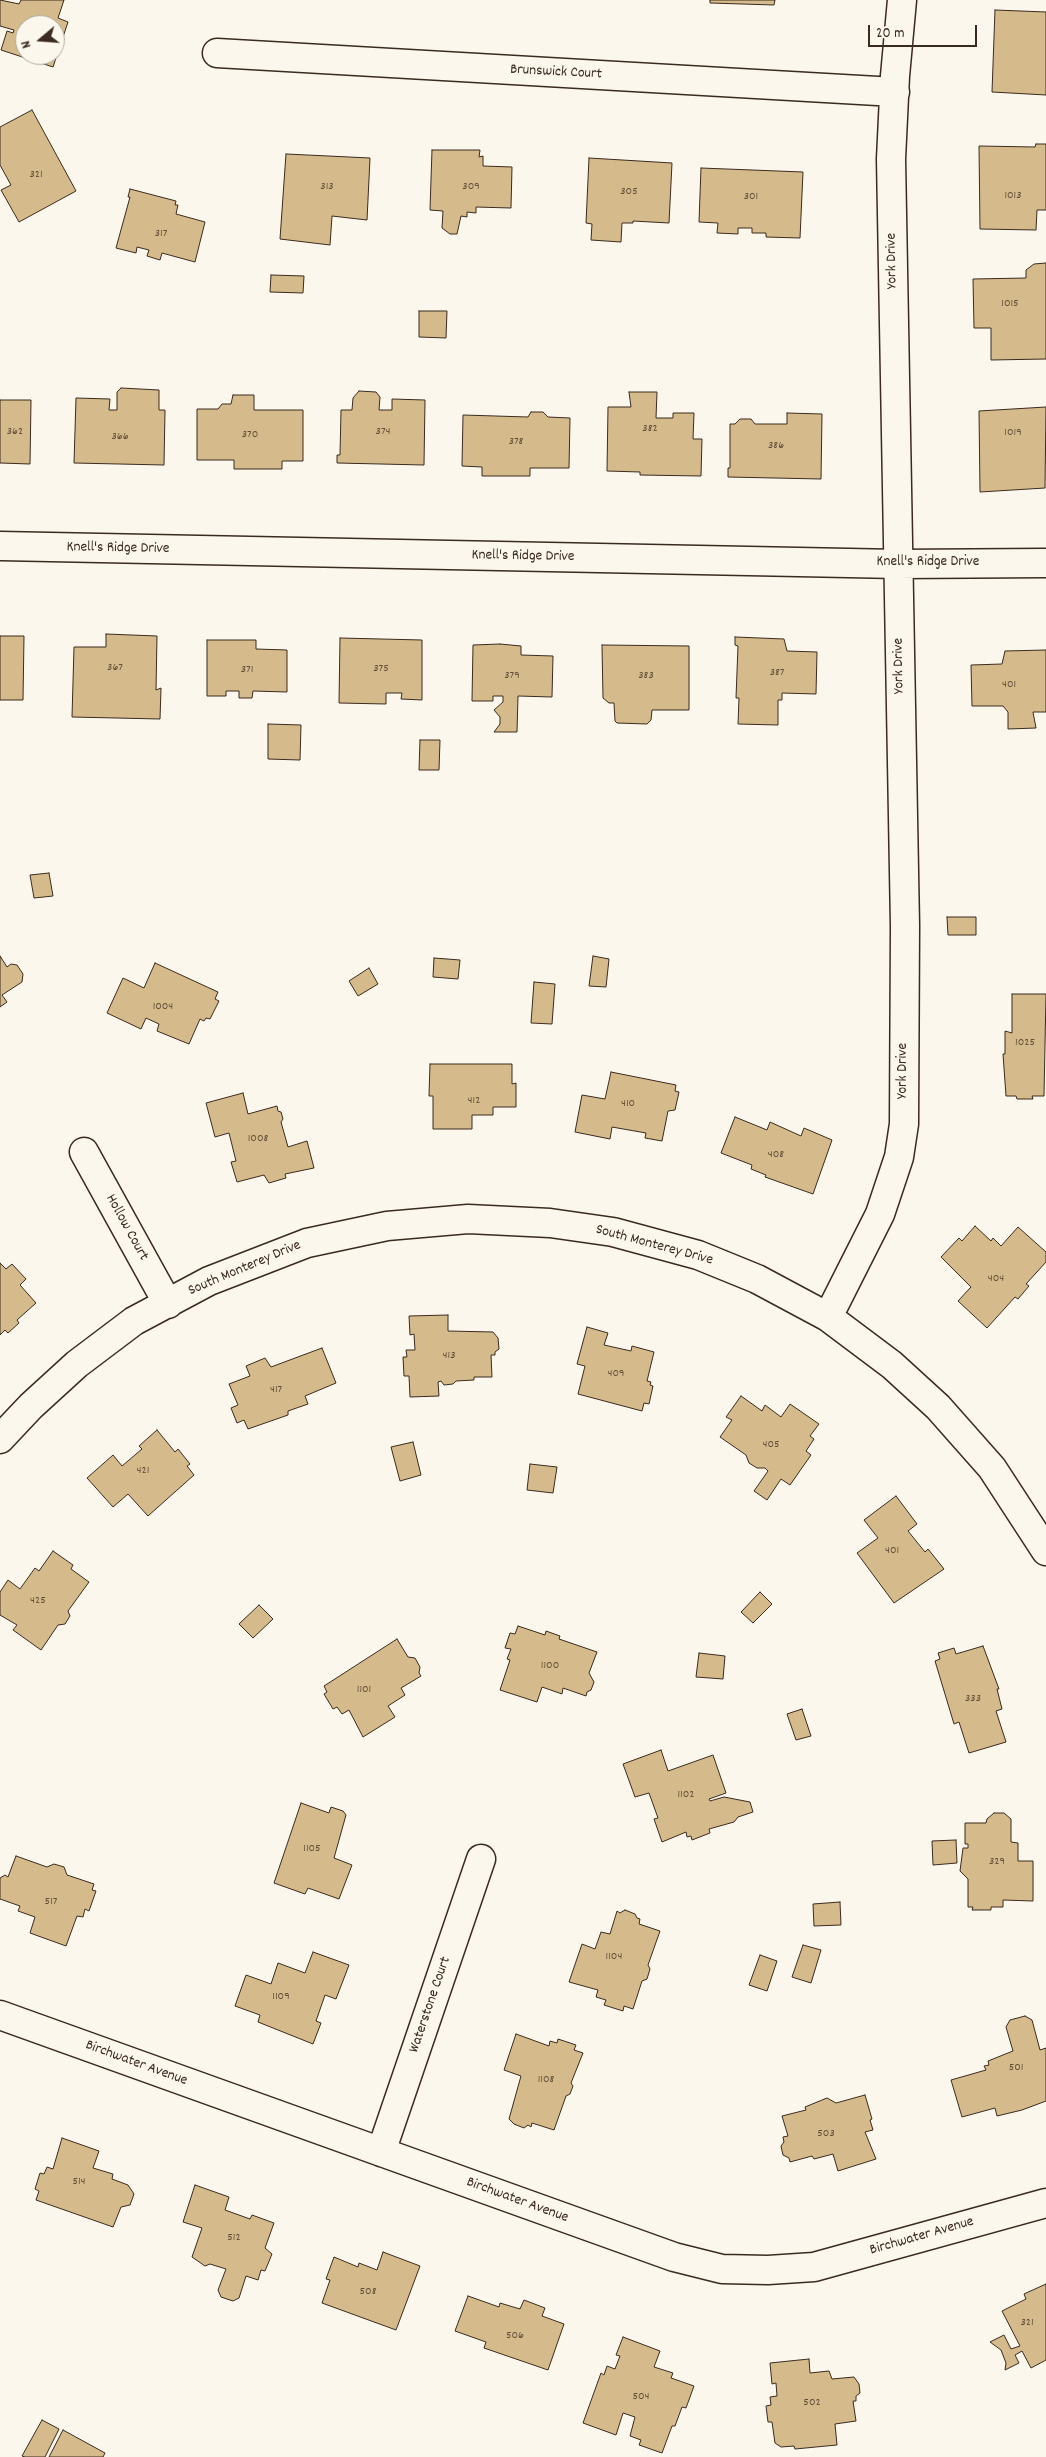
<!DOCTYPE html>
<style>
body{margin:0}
#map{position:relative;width:1046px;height:2457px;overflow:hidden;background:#fbf7ec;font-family:Dekko,sans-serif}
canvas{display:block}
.north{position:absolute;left:15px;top:15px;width:50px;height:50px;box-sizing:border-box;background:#fbf7ec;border:1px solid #aea59a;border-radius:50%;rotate:252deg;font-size:14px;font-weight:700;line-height:20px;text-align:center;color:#3b2a1e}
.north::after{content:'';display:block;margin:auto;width:18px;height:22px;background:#3b2a1e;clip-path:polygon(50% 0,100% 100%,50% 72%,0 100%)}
.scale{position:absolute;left:868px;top:25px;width:109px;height:22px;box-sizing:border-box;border:2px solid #3b2a1e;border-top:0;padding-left:6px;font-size:15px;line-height:18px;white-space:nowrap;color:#3b2a1e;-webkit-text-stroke:4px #fbf7ec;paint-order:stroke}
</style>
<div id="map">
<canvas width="1046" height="2457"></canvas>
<div class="north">N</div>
<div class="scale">20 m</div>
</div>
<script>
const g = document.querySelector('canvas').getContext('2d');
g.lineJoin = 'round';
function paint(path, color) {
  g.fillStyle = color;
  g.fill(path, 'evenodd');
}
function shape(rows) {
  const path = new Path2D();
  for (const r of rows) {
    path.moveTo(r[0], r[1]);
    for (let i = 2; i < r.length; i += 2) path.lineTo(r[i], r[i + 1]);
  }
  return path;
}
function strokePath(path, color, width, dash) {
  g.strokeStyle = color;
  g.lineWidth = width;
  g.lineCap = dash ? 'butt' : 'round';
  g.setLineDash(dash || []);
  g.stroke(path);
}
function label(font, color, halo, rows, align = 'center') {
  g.font = font + ' Dekko,sans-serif';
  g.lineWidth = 4;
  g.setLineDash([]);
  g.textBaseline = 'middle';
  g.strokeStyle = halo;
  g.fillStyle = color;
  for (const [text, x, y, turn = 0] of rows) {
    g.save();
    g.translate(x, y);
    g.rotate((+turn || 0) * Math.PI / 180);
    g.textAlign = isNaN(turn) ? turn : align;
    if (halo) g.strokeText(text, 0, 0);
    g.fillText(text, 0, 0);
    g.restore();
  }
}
const building = shape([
 [0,0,19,4,21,0,64,0,58,18,68,22,53,67,1,50,7,31,13,33,14,30,0,26,0,0],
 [25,25,55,25,55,55,25,55,25,25],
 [710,0,775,0,774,5,710,3,710,0],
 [995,10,1046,12,1046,95,992,92,995,10],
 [32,110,76,191,19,222,1,190,11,185,0,165,0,127,32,110],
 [1036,144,1046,144,1046,210,1037,210,1036,230,980,229,979,146,1035,147,1036,144],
 [432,150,480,150,479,157,483,156,483,166,512,167,511,208,476,207,476,213,467,212,467,217,461,216,457,234,450,234,442,228,443,211,430,210,432,150],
 [286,154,370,158,367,220,332,216,330,245,280,239,286,154],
 [589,158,672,163,669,223,633,221,633,223,622,223,621,242,591,240,592,224,586,223,589,158],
 [701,168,803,172,800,238,766,237,766,233,752,233,752,228,738,228,738,234,717,233,718,223,699,222,701,168],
 [130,189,176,201,175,205,178,205,176,214,205,222,195,262,162,253,160,260,147,256,149,250,137,247,136,253,116,248,130,197,128,197,130,189],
 [1046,263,1046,359,991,360,991,328,974,328,973,279,1026,278,1026,270,1034,264,1046,263],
 [271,275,304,276,303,293,270,292,271,275],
 [419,311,447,311,446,338,419,337,419,311],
 [121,388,159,390,159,410,165,410,164,465,74,463,76,398,110,399,109,410,117,410,117,392,121,388],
 [359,391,376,392,380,397,379,410,392,410,392,399,425,400,424,465,337,463,337,455,340,455,341,410,352,410,353,398,359,391],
 [629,392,657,392,656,418,673,418,673,413,694,413,693,439,702,439,701,476,640,475,640,472,607,471,608,407,631,407,629,392],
 [233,395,254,395,254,410,303,410,303,461,282,461,282,469,234,469,234,460,197,460,197,409,218,409,222,404,231,404,233,395],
 [0,400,31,400,30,464,0,463,0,400],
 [1046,407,1045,488,980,492,979,411,1046,407],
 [531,412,543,412,548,417,570,418,569,468,530,468,530,476,482,476,482,467,462,466,463,415,528,417,531,412],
 [787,413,822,414,821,479,728,477,728,468,730,468,730,424,735,424,740,419,751,419,755,424,787,424,787,413],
 [106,634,157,636,156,690,161,688,160,719,72,717,74,647,106,647,106,634],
 [0,636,24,636,23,700,0,700,0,636],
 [735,637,784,639,787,651,817,652,816,694,782,693,782,700,778,700,778,725,738,724,739,698,736,698,738,646,735,645,735,637],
 [340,638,422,640,422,700,401,699,402,693,386,693,386,704,339,703,340,638],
 [207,640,256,640,256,649,287,650,287,692,253,691,252,698,239,698,239,691,226,691,226,696,207,696,207,640],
 [500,644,521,646,521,655,553,656,552,697,518,696,517,732,494,732,500,724,500,717,494,710,503,702,503,696,493,696,493,701,472,701,473,645,500,644],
 [602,645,689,646,689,710,652,710,651,720,647,724,617,723,615,721,614,703,609,703,603,698,602,645],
 [1046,650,1046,712,1033,712,1036,728,1008,729,1008,712,1003,706,972,706,971,665,1002,664,1005,651,1046,650],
 [268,724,301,725,300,760,268,759,268,724],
 [420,740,440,740,439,770,419,770,420,740],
 [49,873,53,896,34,898,30,875,49,873],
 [947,917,976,917,976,935,948,935,947,917],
 [0,956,7,967,11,964,17,965,23,974,22,982,2,995,7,1002,0,1007,0,956],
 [593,956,609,959,606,987,589,986,593,956],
 [434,958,460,960,458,979,433,977,434,958],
 [155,963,218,992,215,999,219,1001,210,1019,206,1018,204,1021,200,1019,189,1044,157,1031,159,1024,146,1018,141,1029,107,1013,123,978,144,988,155,963],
 [369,968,378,984,358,996,349,981,369,968],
 [534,982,555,984,552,1024,531,1023,534,982],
 [1012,994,1046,994,1044,1096,1032,1096,1033,1099,1017,1099,1016,1096,1006,1096,1003,1054,1005,1054,1005,1031,1012,1033,1012,994],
 [430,1064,512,1064,512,1084,516,1083,516,1107,493,1107,493,1115,472,1115,472,1129,433,1129,433,1096,429,1096,430,1064],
 [611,1072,676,1085,675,1091,679,1092,675,1110,668,1111,662,1141,645,1138,646,1133,612,1127,610,1139,575,1132,582,1095,605,1099,611,1072],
 [243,1093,248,1114,277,1106,278,1111,281,1112,283,1119,281,1122,288,1147,307,1141,314,1168,285,1174,286,1178,269,1183,264,1175,237,1182,231,1162,236,1161,229,1133,215,1137,206,1103,243,1093],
 [735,1117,767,1130,770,1122,801,1136,804,1128,832,1140,813,1194,765,1177,766,1175,751,1169,752,1165,721,1153,735,1117],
 [975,1226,991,1241,993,1238,1001,1246,1018,1227,1046,1252,1046,1262,1026,1284,1029,1286,1018,1299,1015,1297,987,1328,958,1301,971,1287,941,1257,959,1238,962,1241,975,1226],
 [0,1263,6,1269,12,1264,26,1279,20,1285,36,1303,17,1320,19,1323,8,1333,5,1330,0,1335,0,1263],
 [448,1315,448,1331,493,1332,498,1338,499,1349,495,1352,495,1355,491,1355,492,1377,474,1377,474,1380,456,1381,453,1384,444,1385,441,1381,438,1382,439,1396,410,1397,409,1376,404,1376,403,1357,407,1357,406,1350,415,1350,414,1334,410,1335,409,1316,448,1315],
 [587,1327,608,1333,604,1345,631,1351,632,1346,654,1352,647,1381,651,1382,650,1385,653,1386,649,1404,644,1403,642,1411,578,1394,585,1366,577,1364,587,1327],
 [322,1348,336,1383,305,1396,308,1404,288,1411,288,1415,248,1429,244,1420,237,1423,231,1408,238,1405,229,1384,250,1376,246,1366,265,1358,271,1367,322,1348],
 [741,1396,762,1411,765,1405,781,1417,790,1404,819,1424,810,1436,814,1439,806,1451,811,1455,790,1485,781,1479,767,1500,754,1491,768,1471,765,1468,757,1468,749,1463,746,1455,720,1437,732,1420,726,1417,741,1396],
 [157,1430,175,1452,178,1449,190,1464,187,1466,194,1475,148,1516,128,1494,113,1507,87,1478,113,1455,122,1466,142,1449,139,1446,157,1430],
 [413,1442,421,1475,400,1481,391,1447,413,1442],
 [530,1464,557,1467,553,1493,527,1490,530,1464],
 [896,1496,917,1524,908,1531,925,1552,928,1549,944,1569,894,1603,857,1553,878,1538,864,1520,896,1496],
 [53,1551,73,1565,71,1569,89,1582,68,1611,70,1616,65,1624,58,1625,41,1650,13,1630,17,1625,0,1615,0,1592,8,1580,20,1589,35,1568,39,1571,53,1551],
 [760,1592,772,1604,753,1623,741,1612,760,1592],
 [259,1605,273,1619,253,1638,239,1624,259,1605],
 [518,1626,545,1635,546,1631,560,1636,559,1639,597,1652,589,1673,594,1682,591,1690,587,1692,586,1696,563,1688,562,1694,542,1687,537,1702,500,1690,510,1660,507,1659,511,1649,505,1648,510,1633,515,1634,518,1626],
 [397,1639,408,1657,415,1658,420,1667,419,1673,421,1676,401,1688,405,1695,388,1706,395,1717,363,1737,349,1710,342,1714,337,1707,333,1709,324,1694,327,1692,324,1686,397,1639],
 [983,1646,999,1689,997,1689,1002,1709,996,1711,1006,1742,969,1753,959,1722,954,1724,935,1661,940,1659,938,1653,954,1648,956,1654,983,1646],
 [699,1653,725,1656,723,1679,696,1677,699,1653],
 [802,1709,811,1736,796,1740,787,1714,802,1709],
 [661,1750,668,1771,713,1755,726,1793,709,1799,710,1801,724,1797,750,1802,753,1812,738,1817,734,1822,709,1829,710,1833,692,1840,691,1836,687,1837,686,1832,662,1842,654,1819,658,1818,649,1793,635,1797,623,1764,661,1750],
 [301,1803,329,1813,331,1807,343,1811,346,1815,334,1858,352,1865,339,1899,308,1888,305,1894,274,1883,301,1803],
 [994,1813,1004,1813,1011,1819,1011,1842,1018,1843,1018,1861,1033,1861,1033,1901,1003,1900,1003,1907,991,1907,991,1910,972,1910,973,1907,968,1907,968,1879,960,1871,963,1848,968,1848,968,1844,965,1844,965,1823,986,1823,987,1819,994,1813],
 [956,1840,957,1863,933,1865,932,1841,956,1840],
 [16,1856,47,1867,54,1864,64,1867,67,1875,94,1884,92,1890,96,1891,89,1911,85,1909,83,1917,77,1916,66,1946,30,1933,35,1917,18,1911,20,1906,0,1899,0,1878,5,1875,8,1877,16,1856],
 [840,1902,841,1925,814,1926,813,1904,840,1902],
 [625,1910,635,1914,637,1918,640,1919,639,1924,660,1931,648,1965,650,1969,647,1979,642,1981,633,2009,624,2006,623,2011,604,2005,606,2000,596,1997,598,1990,569,1982,582,1944,595,1949,601,1932,610,1934,617,1911,620,1913,625,1910],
 [803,1945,821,1950,811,1983,792,1977,803,1945],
 [313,1952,349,1965,336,1999,325,1995,316,2021,321,2023,313,2044,258,2022,260,2015,235,2006,246,1975,271,1984,278,1963,305,1973,313,1952],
 [760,1955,777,1961,767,1991,749,1985,760,1955],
 [1025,2016,1032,2020,1040,2050,1046,2048,1046,2101,1022,2110,997,2116,995,2108,962,2117,951,2080,986,2070,984,2066,989,2065,988,2061,1013,2051,1006,2027,1010,2020,1025,2016],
 [516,2034,549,2046,550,2041,557,2043,558,2039,576,2045,574,2050,583,2053,571,2083,573,2086,570,2094,566,2096,554,2130,532,2123,531,2127,528,2125,524,2128,514,2124,509,2119,521,2076,504,2070,516,2034],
 [865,2095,872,2119,870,2120,873,2130,865,2132,876,2159,838,2171,833,2154,814,2159,812,2156,790,2162,789,2158,783,2155,781,2146,784,2142,783,2137,788,2136,782,2116,806,2110,805,2107,827,2098,836,2103,865,2095],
 [62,2138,99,2151,93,2168,113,2174,112,2179,128,2185,134,2194,130,2205,121,2207,113,2227,36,2200,39,2191,35,2189,40,2173,44,2174,47,2167,53,2169,62,2138],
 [195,2185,229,2197,225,2210,250,2219,252,2215,274,2223,265,2248,272,2254,265,2271,261,2270,258,2280,246,2276,239,2298,233,2301,221,2297,218,2290,226,2269,210,2264,205,2266,192,2257,202,2228,183,2222,195,2185],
 [383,2252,420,2266,396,2330,322,2303,330,2280,326,2279,334,2257,358,2267,359,2263,377,2270,383,2252],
 [1046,2284,1046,2360,1031,2368,1022,2351,1015,2355,1019,2363,1005,2370,1006,2363,1001,2350,990,2342,1004,2335,1011,2349,1020,2346,1002,2311,1026,2299,1024,2294,1046,2284],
 [468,2296,499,2307,500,2303,520,2309,524,2300,545,2308,542,2316,564,2324,548,2370,484,2348,486,2342,455,2331,468,2296],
 [623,2337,660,2351,654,2367,673,2373,671,2378,694,2386,686,2408,682,2407,675,2426,672,2426,662,2453,639,2445,641,2440,630,2436,635,2417,623,2413,616,2435,583,2423,601,2373,604,2375,607,2366,615,2369,620,2356,616,2355,623,2337],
 [809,2359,810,2373,829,2371,832,2379,854,2377,859,2384,860,2393,856,2396,856,2401,853,2401,856,2421,835,2424,837,2445,795,2449,794,2446,781,2447,775,2443,772,2422,768,2422,766,2406,771,2405,770,2397,777,2396,776,2383,772,2384,770,2363,809,2359],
 [42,2420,59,2429,45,2457,25,2457,22,2456,42,2420],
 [63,2430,105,2453,103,2457,49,2457,63,2430]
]);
const street = shape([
 [217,53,895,92],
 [0,546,898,564,1046,563],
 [84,1152,168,1304],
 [828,1317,880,1214,899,1157,904,1124,905,926,891,159,895,76,902,0],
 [0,1439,31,1406,77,1364,134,1321,209,1281,307,1243,387,1226,468,1219,550,1223,613,1232,698,1255,757,1279,828,1317,892,1365,938,1407,992,1468,1046,1551],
 [0,2015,674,2257,722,2269,768,2270,814,2267,1046,2203],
 [381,2152,481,1859]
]);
const numberNames = [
 ["321",36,175],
 ["313",327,187],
 ["309",471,187],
 ["305",629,192],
 ["1013",1013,196],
 ["301",751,197],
 ["317",161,234],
 ["1015",1010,304],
 ["382",650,429],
 ["362",15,432],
 ["374",383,432],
 ["1019",1013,433],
 ["370",250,435],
 ["366",120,437],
 ["378",516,442],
 ["386",776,446],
 ["367",115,668],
 ["375",381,669],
 ["371",247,670],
 ["387",777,673],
 ["379",512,676],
 ["383",646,676],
 ["401",1009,685],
 ["1004",163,1007],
 ["1025",1025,1043],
 ["412",474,1101],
 ["410",628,1104],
 ["1008",258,1139],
 ["408",776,1155],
 ["404",996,1279],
 ["413",449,1356],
 ["409",616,1374],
 ["417",276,1390],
 ["405",771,1445],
 ["421",143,1471],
 ["401",892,1551],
 ["425",38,1601],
 ["1100",550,1666],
 ["1101",364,1690],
 ["333",973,1699],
 ["1102",686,1795],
 ["1105",312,1849],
 ["329",997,1862],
 ["517",51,1902],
 ["1104",614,1957],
 ["1109",281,1997],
 ["501",1016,2068],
 ["1108",546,2080],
 ["503",826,2134],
 ["514",79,2182],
 ["512",234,2238],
 ["508",368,2292],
 ["321",1027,2323],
 ["506",515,2336],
 ["504",641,2397],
 ["502",812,2403]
];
const streetNames = [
 ["Brunswick Court",556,73,3],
 ["York Drive",893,261,-91],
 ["Knell's Ridge Drive",118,549,1],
 ["Knell's Ridge Drive",523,557,1],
 ["Knell's Ridge Drive",928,563],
 ["York Drive",900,666,-91],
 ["York Drive",904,1071,-90],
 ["Hollow Court",126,1228,61],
 ["South Monterey Drive",654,1246,15],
 ["South Monterey Drive",245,1269,-23],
 ["Waterstone Court",431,2005,-71],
 ["Birchwater Avenue",136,2064,20],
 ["Birchwater Avenue",517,2201,20],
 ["Birchwater Avenue",922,2237,-16]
];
paint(building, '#d5bb8b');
strokePath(building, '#3b2a1e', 1);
strokePath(street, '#3b2a1e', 31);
strokePath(street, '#fbf7ec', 28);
label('12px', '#624e39', null, numberNames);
label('15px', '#3b2a1e', '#fbf7ec', streetNames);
</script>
